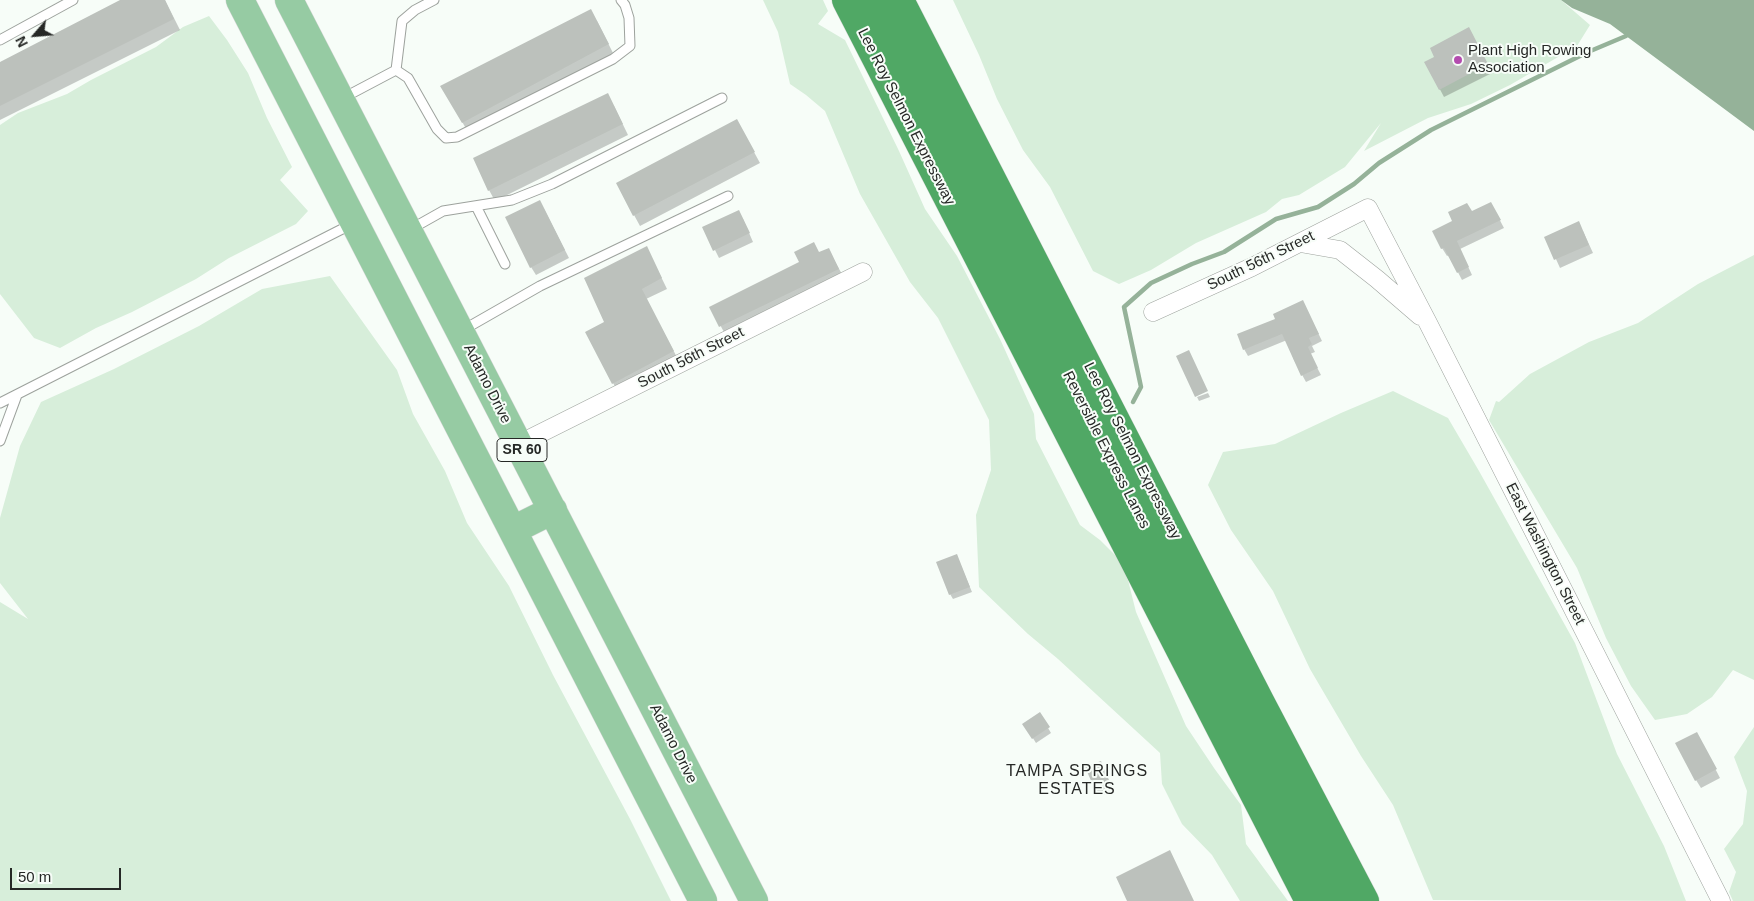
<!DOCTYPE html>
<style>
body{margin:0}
#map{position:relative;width:1754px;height:901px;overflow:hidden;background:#f7fdf8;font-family:Arial,sans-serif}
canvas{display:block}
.north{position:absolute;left:10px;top:10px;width:50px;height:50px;-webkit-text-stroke:4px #f7fdf8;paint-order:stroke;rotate:243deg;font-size:14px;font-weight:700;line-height:20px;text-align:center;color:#262826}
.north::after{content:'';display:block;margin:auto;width:18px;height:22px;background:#262826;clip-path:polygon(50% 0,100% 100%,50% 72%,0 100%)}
.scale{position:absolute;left:10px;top:868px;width:111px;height:22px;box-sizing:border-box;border:2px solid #262826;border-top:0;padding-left:6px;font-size:15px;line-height:18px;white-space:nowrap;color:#262826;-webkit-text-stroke:4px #f7fdf8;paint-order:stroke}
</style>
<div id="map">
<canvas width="1754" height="901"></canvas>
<div class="north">N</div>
<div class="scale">50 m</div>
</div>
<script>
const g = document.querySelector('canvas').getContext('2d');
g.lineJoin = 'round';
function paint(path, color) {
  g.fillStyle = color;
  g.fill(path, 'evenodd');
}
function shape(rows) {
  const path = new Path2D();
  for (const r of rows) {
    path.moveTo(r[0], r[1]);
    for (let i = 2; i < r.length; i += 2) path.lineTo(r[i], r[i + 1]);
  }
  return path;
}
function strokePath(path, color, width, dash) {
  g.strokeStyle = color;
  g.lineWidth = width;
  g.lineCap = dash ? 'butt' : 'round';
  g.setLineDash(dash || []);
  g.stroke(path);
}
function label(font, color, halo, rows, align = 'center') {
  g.font = font + ' Arial,sans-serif';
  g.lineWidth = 4;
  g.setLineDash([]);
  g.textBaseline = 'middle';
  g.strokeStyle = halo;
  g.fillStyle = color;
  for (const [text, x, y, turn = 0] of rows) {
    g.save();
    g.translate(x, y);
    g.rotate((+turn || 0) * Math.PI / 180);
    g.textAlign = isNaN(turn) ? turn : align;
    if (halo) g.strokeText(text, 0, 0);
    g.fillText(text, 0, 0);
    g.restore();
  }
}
const green = shape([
 [763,0,823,0,828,11,818,24,845,40,899,151,925,209,957,256,1000,339,1034,414,1036,439,1080,525,1100,540,1124,564,1136,612,1186,726,1214,768,1241,805,1246,844,1288,901,1240,901,1212,855,1182,824,1162,784,1160,753,1058,659,1028,634,979,587,976,515,991,470,989,420,938,318,910,282,860,194,825,111,806,95,790,84,778,32],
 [953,0,1561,0,1590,25,1577,46,1510,85,1471,104,1428,118,1364,151,1381,123,1345,167,1299,195,1282,199,1266,212,1196,243,1151,270,1119,284,1093,271,1050,187,1023,150,997,99,979,55],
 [209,16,227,40,248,73,267,118,292,167,280,180,308,211,296,224,229,258,196,279,132,312,96,328,60,348,34,338,0,294,0,125,18,113,67,94,91,80,156,47,183,27],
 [1754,255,1754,680,1733,670,1712,697,1687,714,1655,720,1631,686,1606,638,1577,568,1489,420,1496,401,1499,402,1530,374,1589,342,1638,323,1698,284],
 [330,276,397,370,413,414,445,471,467,523,509,586,553,675,630,819,671,901,0,901,0,602,28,619,0,583,0,518,20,446,41,402,114,369,199,326,262,289],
 [1393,391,1448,418,1479,471,1575,643,1617,754,1664,846,1686,901,1433,900,1393,805,1361,756,1310,669,1273,591,1231,530,1208,485,1223,452,1275,444,1341,413],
 [1754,727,1754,901,1733,901,1729,892,1736,872,1724,849,1743,824,1747,791,1734,757]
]);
const water = shape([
 [1561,0,1754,0,1754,131,1610,24,1572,8]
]);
const shadow = shape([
 [122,0,165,0,180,30,0,120,0,63],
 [597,21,614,55,469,134,442,86],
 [1473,37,1492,73,1444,97,1426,63],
 [614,106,628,135,495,201,489,190],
 [743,132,760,163,640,226,634,215],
 [544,209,569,258,536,275,531,267],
 [1495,211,1504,228,1460,249,1472,275,1462,280,1449,255,1447,256,1442,248,1472,213],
 [743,219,753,242,719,258,715,250],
 [1583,231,1593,253,1560,268,1546,237],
 [647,248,667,289,646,299,679,361,619,393,613,383,605,322],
 [819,254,832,256,843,276,725,334,711,308],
 [1306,308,1322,341,1312,346,1315,352,1310,354,1321,375,1306,382,1294,360,1287,340,1248,356,1244,349],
 [1208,393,1210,397,1199,401,1197,397],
 [959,561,972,592,953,599,950,594],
 [1040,714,1051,733,1036,743,1024,724],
 [1701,741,1720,778,1701,788,1696,780],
 [1103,767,1113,791,1100,796,1097,791]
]);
const stream = shape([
 [1133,402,1141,387,1124,307,1151,283,1192,264,1224,252,1276,219,1318,207,1354,184,1379,163,1431,130,1588,52,1626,36]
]);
const building = shape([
 [120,0,165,0,174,19,0,106,0,62],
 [591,9,609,44,462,123,440,86],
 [1469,27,1488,64,1439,90,1424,62,1434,57,1430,48],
 [608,93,623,124,488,191,473,158],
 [737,119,755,152,633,216,616,183],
 [540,200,565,250,530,268,505,217],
 [1491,202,1501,220,1457,241,1469,267,1457,273,1444,248,1441,249,1432,231,1452,221,1448,212,1467,203,1472,211],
 [739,210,750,233,713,251,702,227],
 [1579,221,1589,245,1554,260,1544,237],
 [814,242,819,252,829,248,839,269,719,327,709,307,799,262,794,252],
 [647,246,662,278,642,289,674,351,612,384,585,332,604,322,584,278],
 [1303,300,1319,334,1309,338,1312,344,1308,347,1318,368,1301,376,1282,334,1243,350,1237,334,1275,319,1273,314],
 [1189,350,1208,391,1195,397,1176,356],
 [957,554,970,587,949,595,936,562],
 [1040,712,1050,727,1032,739,1022,724],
 [1697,732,1717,769,1695,781,1675,743],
 [1101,761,1111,785,1096,792,1085,767],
 [1170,850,1194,901,1127,901,1116,877]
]);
const service = shape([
 [0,40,73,0],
 [396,70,408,78,437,129,446,138,457,137,613,59,630,46,629,18,625,5,621,0],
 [396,70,402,21,415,10,434,0],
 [343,98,396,70],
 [476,206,505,264],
 [411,229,443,211,512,200,552,184,722,98],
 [463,330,540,286,728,196],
 [0,403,352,224],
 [0,441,17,395]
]);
const minor = shape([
 [1300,243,1340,250,1377,279,1420,316],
 [1153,312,1252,267,1368,208,1428,323,1721,901],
 [519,444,863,272]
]);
const primary = shape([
 [240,0,703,901],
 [289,0,754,901],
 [513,530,553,510]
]);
const motorway = shape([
 [846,0,1309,901],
 [874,0,1337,901],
 [900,0,1260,701,1365,901]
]);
const markers = [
 [1458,60,5,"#b44caf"]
];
const shields = [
 [522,450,50]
];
const shieldNames = [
 ["SR 60",522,450]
];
const poiNames = [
 ["Plant High Rowing",1468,51],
 ["Association",1468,68]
];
const streetNames = [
 ["Lee Roy Selmon Expressway",906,117,63],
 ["South 56th Street",1261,261,-26],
 ["South 56th Street",691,358,-27],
 ["Adamo Drive",487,384,63],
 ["Reversible Express Lanes",1106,450,63],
 ["Lee Roy Selmon Expressway",1132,451,63],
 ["East Washington Street",1545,554,63],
 ["Adamo Drive",673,744,63]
];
const neighbourhoodNames = [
 ["TAMPA SPRINGS",1077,772],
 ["ESTATES",1077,790]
];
paint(green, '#d7eeda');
paint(water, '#95b299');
paint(shadow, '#0003');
strokePath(stream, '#95b299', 4.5);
paint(building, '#bcc1bc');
strokePath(service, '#9da29d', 11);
strokePath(minor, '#9da29d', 19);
strokePath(primary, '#d8d8d8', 29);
strokePath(motorway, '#d8d8d8', 29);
strokePath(service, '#fff', 9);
strokePath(minor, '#fff', 18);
strokePath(primary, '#96cba3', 28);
strokePath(motorway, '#50a865', 28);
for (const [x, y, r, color] of markers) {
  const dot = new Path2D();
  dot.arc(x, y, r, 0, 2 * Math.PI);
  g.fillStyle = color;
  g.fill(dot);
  strokePath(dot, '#f7fdf8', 2);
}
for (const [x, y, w] of shields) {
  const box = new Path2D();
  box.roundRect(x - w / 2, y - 11.5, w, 23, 4);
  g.fillStyle = '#f7fdf8';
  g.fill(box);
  strokePath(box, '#262826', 1);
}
label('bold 14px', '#262826', null, shieldNames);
label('15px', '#262826', '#f7fdf8', poiNames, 'left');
label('15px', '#262826', '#f7fdf8', streetNames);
g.letterSpacing = '1px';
label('16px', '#262826', '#f7fdf8', neighbourhoodNames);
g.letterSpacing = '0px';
</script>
